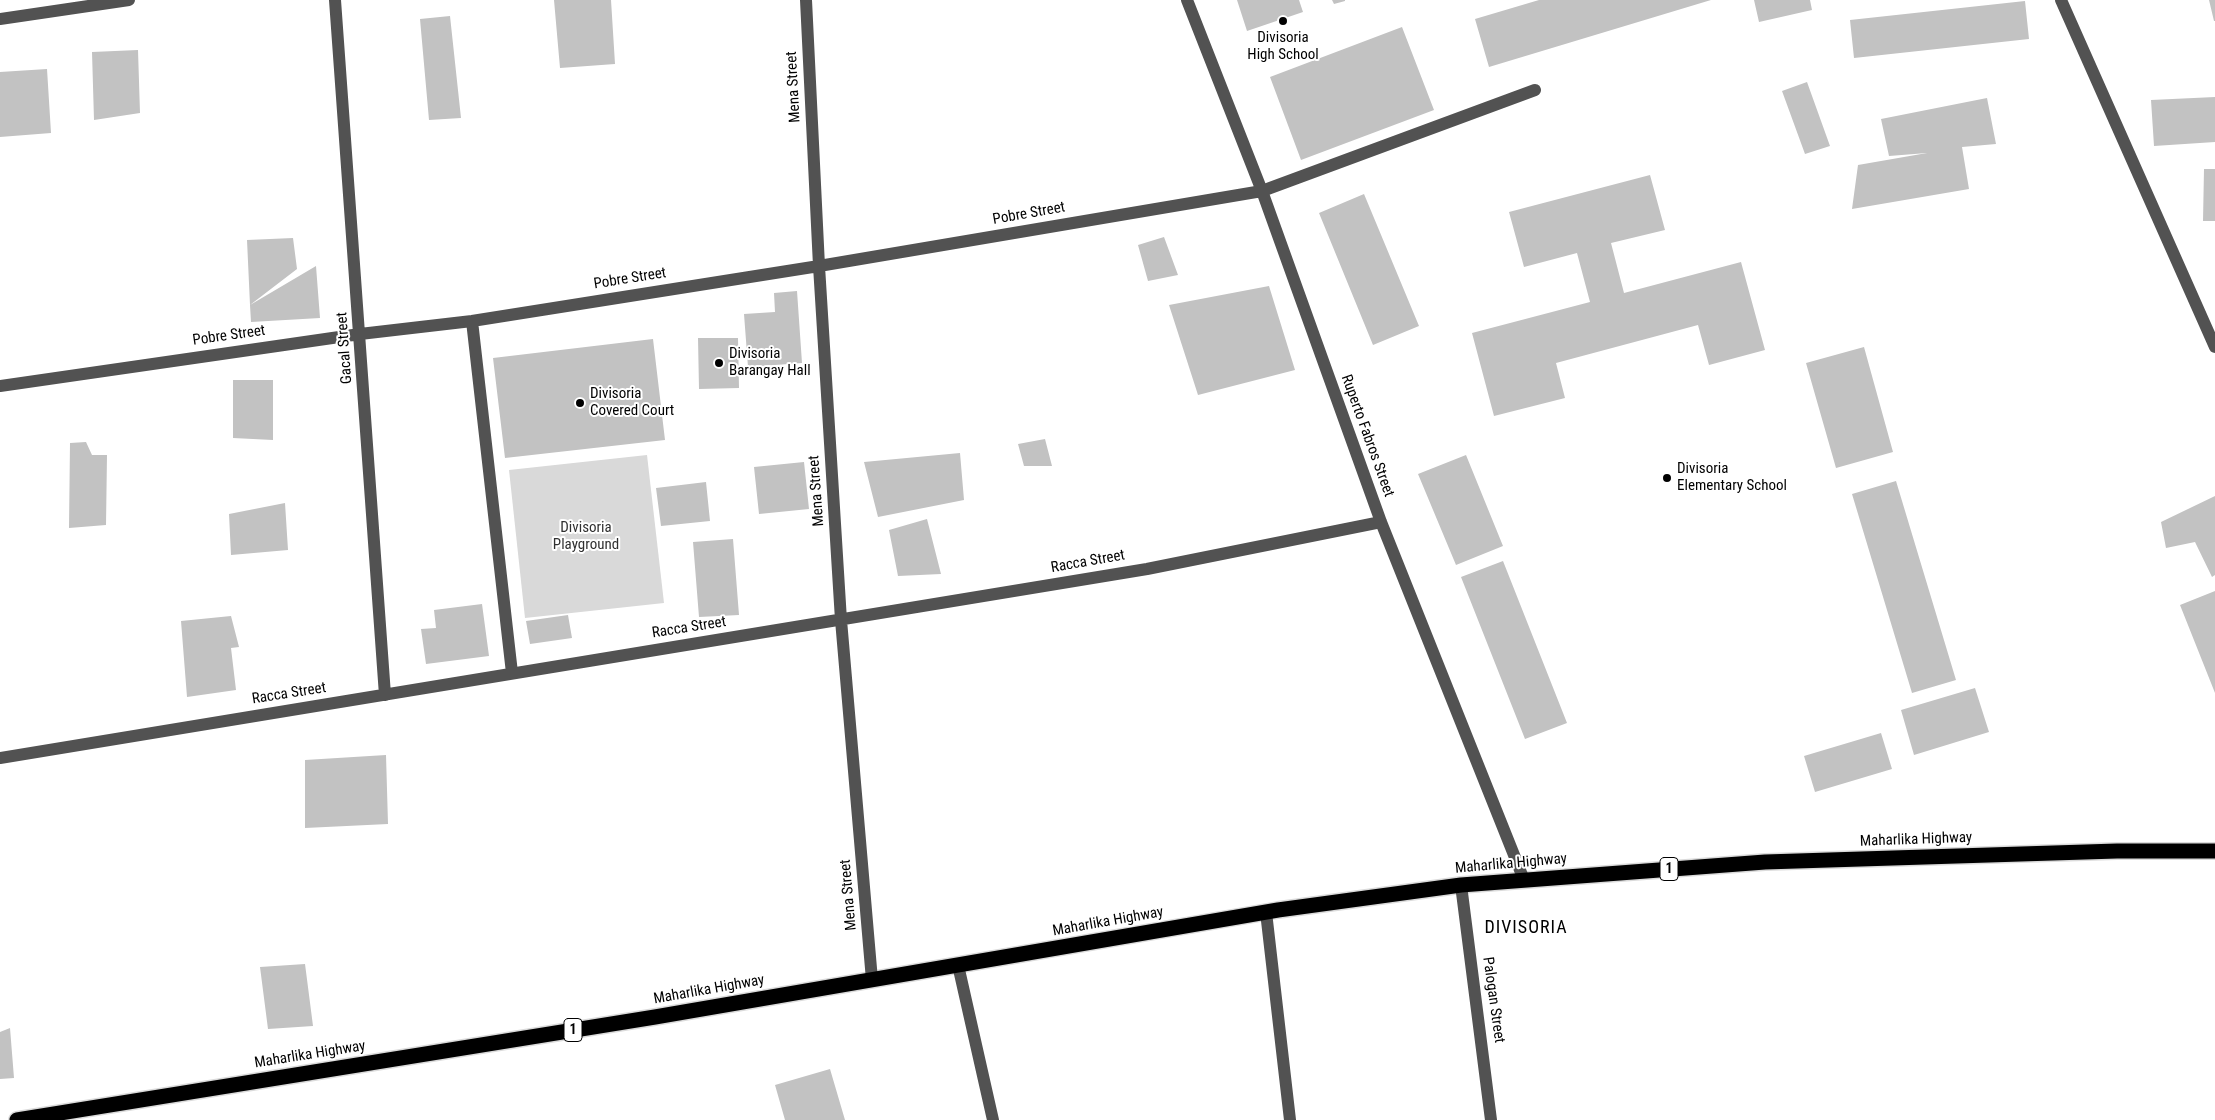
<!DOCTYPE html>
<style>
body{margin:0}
canvas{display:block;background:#fff}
</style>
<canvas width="2215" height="1120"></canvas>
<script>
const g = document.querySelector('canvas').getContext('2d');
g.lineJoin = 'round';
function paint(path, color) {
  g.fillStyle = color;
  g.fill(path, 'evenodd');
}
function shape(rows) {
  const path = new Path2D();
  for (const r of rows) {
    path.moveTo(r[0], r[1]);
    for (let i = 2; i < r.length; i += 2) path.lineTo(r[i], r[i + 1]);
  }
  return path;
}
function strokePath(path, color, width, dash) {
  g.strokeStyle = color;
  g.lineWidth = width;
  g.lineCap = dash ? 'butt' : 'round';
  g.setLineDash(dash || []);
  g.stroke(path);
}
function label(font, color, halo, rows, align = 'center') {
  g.font = font + ' "Roboto Condensed",sans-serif';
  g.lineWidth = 4;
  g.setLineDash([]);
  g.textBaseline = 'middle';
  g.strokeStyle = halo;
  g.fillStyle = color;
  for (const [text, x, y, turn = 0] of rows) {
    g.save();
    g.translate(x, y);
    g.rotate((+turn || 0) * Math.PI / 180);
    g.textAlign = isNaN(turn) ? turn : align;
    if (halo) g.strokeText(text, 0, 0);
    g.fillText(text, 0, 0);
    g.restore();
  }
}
const green = shape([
 [647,455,664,603,525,618,509,470]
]);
const building = shape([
 [554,0,611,0,615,64,560,68],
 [1237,0,1299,0,1303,12,1247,31],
 [1332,0,1345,0,1345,1,1334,4],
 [1539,0,1711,0,1489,67,1475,19],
 [1754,0,1810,0,1812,10,1759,22],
 [2209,0,2215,0,2215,21,2214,21],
 [2025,1,2029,39,1854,58,1850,20],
 [450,16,461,118,429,120,420,19],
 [1402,27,1434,110,1301,160,1270,77],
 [138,50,140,113,94,120,92,52],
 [47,69,51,133,0,137,0,72],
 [1807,82,1830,146,1805,154,1782,91],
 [2215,97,2215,142,2154,146,2151,100],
 [1987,98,1996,144,1962,147,1969,189,1852,209,1858,165,1927,153,1889,156,1881,119],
 [2204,169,2215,169,2215,221,2203,221],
 [1650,175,1665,230,1611,243,1624,293,1741,262,1765,350,1709,365,1698,325,1556,363,1565,398,1494,416,1472,333,1590,302,1577,253,1524,267,1509,212],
 [1364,194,1419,326,1373,345,1319,213],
 [1164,237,1178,275,1148,281,1138,245],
 [293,238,297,269,250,305,247,240],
 [316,266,320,318,251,322,250,305],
 [1269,286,1295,370,1198,395,1169,305],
 [797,291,802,363,748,367,744,314,775,312,774,293],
 [698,338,738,338,739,388,699,389],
 [653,339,665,440,505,458,493,358],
 [1864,347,1893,452,1836,468,1806,363],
 [233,380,273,380,273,440,233,438],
 [1045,439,1052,466,1024,466,1018,444],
 [86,442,92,455,107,455,106,525,69,528,70,443],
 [960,453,964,500,878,517,864,462],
 [1466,455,1503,546,1456,565,1418,474],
 [804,462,809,509,759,514,754,467],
 [1896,481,1956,680,1912,693,1852,494],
 [706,482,710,521,661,526,656,488],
 [2215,496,2215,575,2212,577,2195,542,2166,548,2161,522],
 [285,503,288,550,231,555,229,514],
 [927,519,941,574,898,576,889,530],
 [733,539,739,615,699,617,693,542],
 [1503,561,1567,723,1525,739,1461,577],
 [2215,591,2215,693,2180,605],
 [482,604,489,656,426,664,421,629,436,628,434,610],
 [568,615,572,638,530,644,526,621],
 [231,616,239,647,231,648,236,690,187,697,181,621],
 [1975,688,1989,732,1914,755,1901,710],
 [1881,733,1892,769,1815,792,1804,756],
 [386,755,388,824,305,828,305,760],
 [305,964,313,1026,268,1029,260,967],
 [10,1028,14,1078,0,1079,0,1032],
 [830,1069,845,1120,785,1120,775,1085]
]);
const minor = shape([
 [335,0,385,695],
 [806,0,819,266,841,620,872,980],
 [1187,0,1262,191,1381,522,1524,880],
 [2061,0,2215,347],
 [0,19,129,0],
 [472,321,512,673],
 [0,386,360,334,472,321,819,266,1262,191,1535,90],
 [0,758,1147,569,1381,522],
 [1461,885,1491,1120],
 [1266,912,1290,1120],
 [958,965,993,1120]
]);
const highway = shape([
 [17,1120,655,1017,1278,910,1461,885,1765,862,2117,851,2215,851]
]);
const markers = [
 [1283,21,5,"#000"],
 [719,363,5,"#000"],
 [580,403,5,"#000"],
 [1667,478,5,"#000"]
];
const shields = [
 [1669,869,18],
 [573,1030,18]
];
const shieldNames = [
 ["1",1669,869],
 ["1",573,1030]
];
const poiNames = [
 ["Divisoria",1283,38,"center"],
 ["High School",1283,55,"center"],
 ["Divisoria",729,354],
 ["Barangay Hall",729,371],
 ["Divisoria",590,394],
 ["Covered Court",590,411],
 ["Divisoria",1677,469],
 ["Elementary School",1677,486]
];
const streetNames = [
 ["Mena Street",794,87,-93],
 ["Pobre Street",1029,214,-10],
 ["Pobre Street",630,279,-9],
 ["Pobre Street",229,336,-8],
 ["Gacal Street",345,348,-94],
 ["Ruperto Fabros Street",1367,436,70],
 ["Mena Street",817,491,-94],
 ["Racca Street",1088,562,-10],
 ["Racca Street",689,628,-9],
 ["Racca Street",289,694,-9],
 ["Maharlika Highway",1916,840,-2],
 ["Maharlika Highway",1511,864,-5],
 ["Mena Street",849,895,-95],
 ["Maharlika Highway",1108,922,-10],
 ["Maharlika Highway",709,990,-10],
 ["Palogan Street",1493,1000,82],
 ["Maharlika Highway",310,1055,-9]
];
const parkNames = [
 ["Divisoria",586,528],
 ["Playground",586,545]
];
const quarterNames = [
 ["DIVISORIA",1526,928]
];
paint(green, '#d9d9d9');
paint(building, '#c2c2c2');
strokePath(highway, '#dbdbdb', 18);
strokePath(minor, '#525252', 12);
strokePath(highway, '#000', 15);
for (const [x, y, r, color] of markers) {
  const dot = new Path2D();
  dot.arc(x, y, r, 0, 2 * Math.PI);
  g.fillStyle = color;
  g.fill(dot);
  strokePath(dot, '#fff', 2);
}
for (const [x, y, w] of shields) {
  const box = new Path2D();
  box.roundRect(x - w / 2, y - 11.5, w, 23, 4);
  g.fillStyle = '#fff';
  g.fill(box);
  strokePath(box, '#000', 1);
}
label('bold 14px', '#000', null, shieldNames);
label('15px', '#000', '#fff', poiNames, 'left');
label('15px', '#000', '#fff', streetNames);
label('15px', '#303030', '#fff', parkNames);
g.letterSpacing = '1px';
label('18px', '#000', '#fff', quarterNames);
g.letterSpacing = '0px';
</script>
